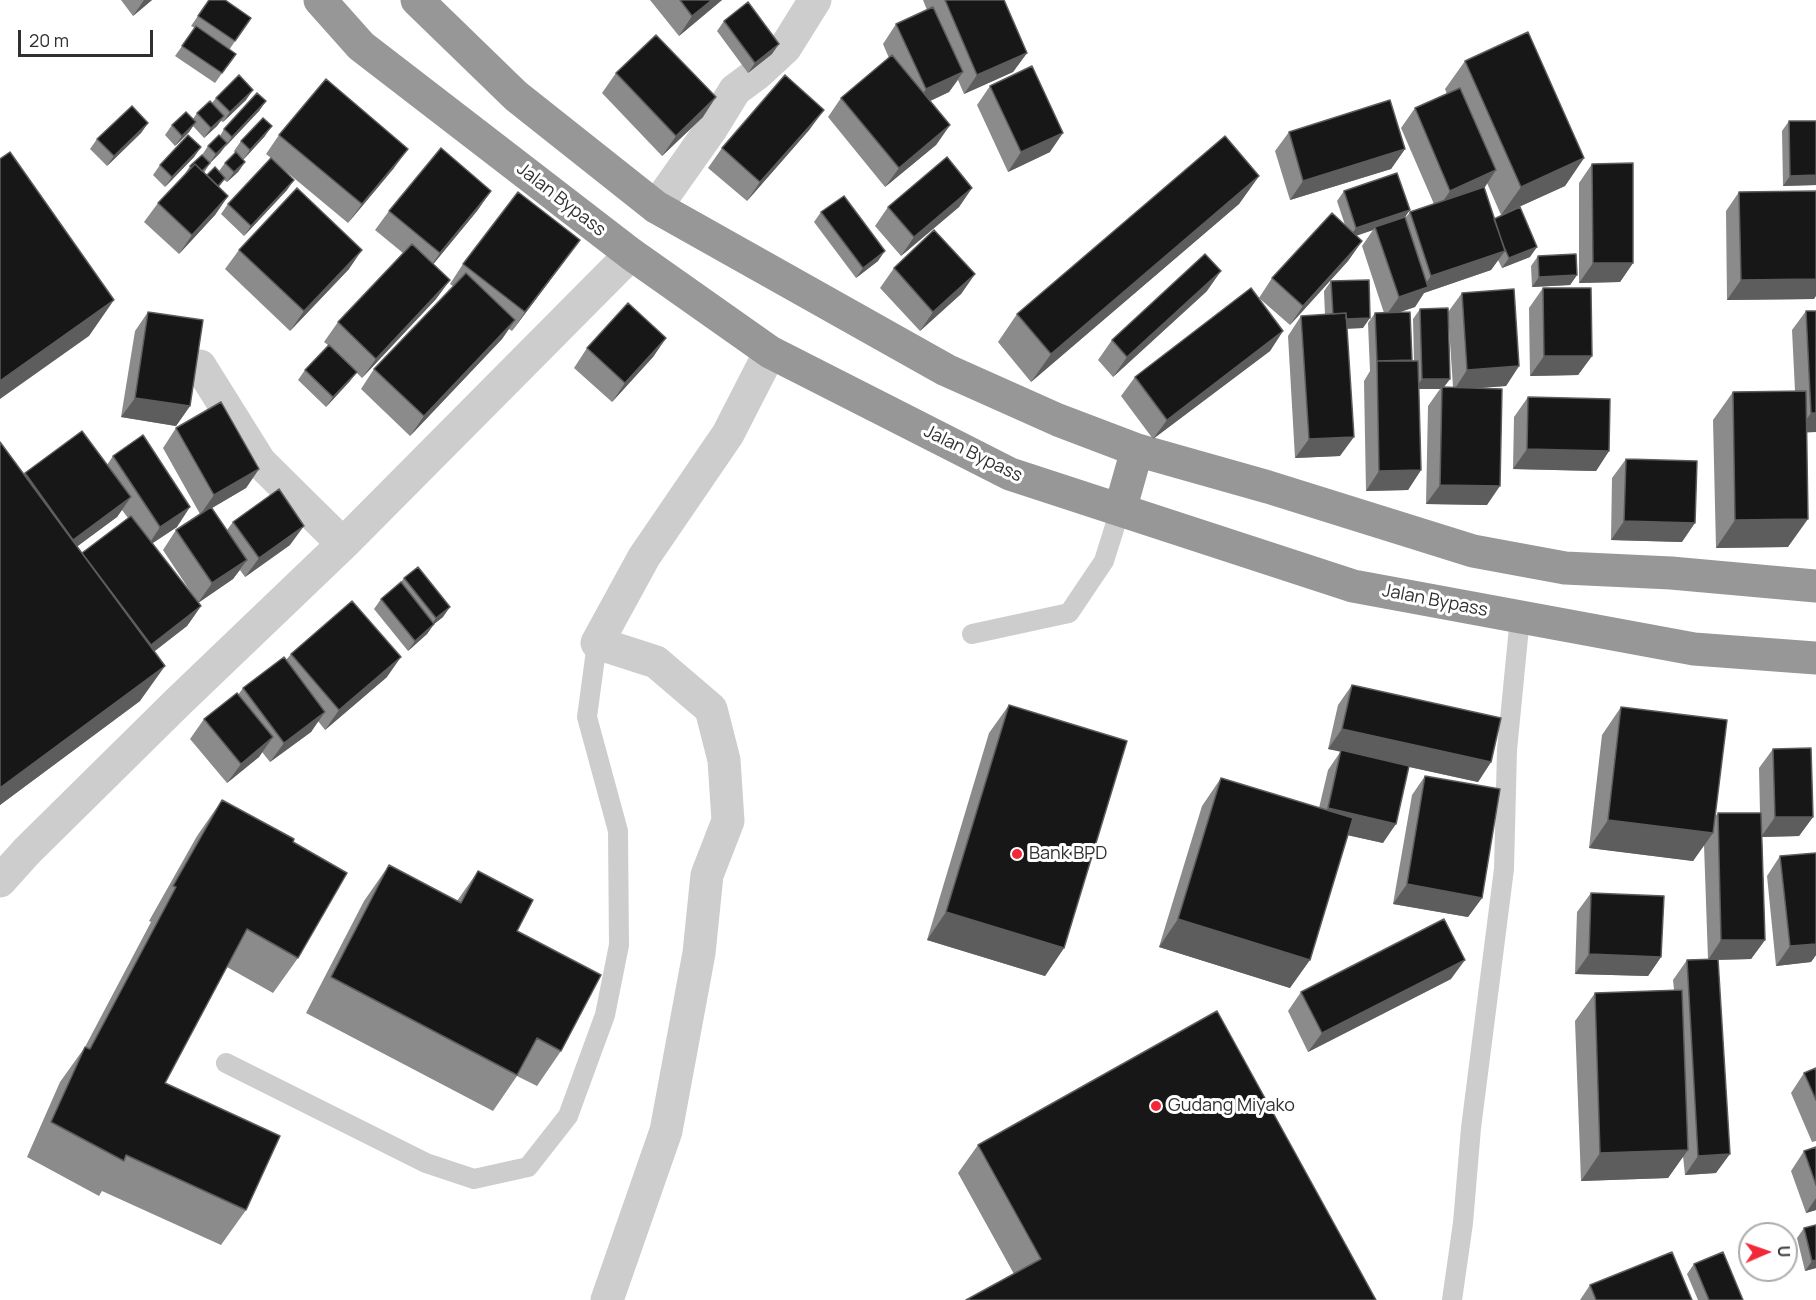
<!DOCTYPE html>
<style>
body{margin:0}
#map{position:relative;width:1816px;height:1300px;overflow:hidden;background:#fff;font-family:Manrope,sans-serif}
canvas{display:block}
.north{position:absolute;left:1738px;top:1222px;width:60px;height:60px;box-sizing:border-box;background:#fff;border:2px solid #acacac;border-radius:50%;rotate:88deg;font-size:16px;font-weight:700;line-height:24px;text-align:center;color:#303030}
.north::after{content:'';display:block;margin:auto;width:21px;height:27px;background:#f22838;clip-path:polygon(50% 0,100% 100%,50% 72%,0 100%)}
.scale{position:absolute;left:18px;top:30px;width:135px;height:27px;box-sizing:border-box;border:3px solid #303030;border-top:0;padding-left:8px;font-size:18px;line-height:21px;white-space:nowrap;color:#303030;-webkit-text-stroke:4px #fff;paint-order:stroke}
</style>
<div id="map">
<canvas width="1816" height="1300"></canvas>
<div class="north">U</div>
<div class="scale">20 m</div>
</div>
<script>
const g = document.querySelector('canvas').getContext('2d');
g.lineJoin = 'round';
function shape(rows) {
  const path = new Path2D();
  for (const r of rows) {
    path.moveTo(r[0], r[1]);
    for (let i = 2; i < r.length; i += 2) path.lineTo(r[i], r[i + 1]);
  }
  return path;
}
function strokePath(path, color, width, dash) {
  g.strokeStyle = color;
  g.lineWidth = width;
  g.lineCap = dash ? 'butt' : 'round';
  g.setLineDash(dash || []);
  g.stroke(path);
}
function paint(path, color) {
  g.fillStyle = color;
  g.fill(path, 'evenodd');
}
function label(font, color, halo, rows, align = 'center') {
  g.font = font + ' Manrope,sans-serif';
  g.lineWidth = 6;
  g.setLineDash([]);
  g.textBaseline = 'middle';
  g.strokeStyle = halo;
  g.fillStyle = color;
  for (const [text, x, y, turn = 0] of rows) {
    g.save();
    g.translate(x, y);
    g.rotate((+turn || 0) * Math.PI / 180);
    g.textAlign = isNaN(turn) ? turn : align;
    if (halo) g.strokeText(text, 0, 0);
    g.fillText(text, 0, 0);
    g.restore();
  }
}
const lane = shape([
 [972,634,1069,613,1104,561,1120,510],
 [226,1063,426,1163,474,1179,528,1167,568,1116,605,1015,619,945,618,831,587,717,597,643],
 [1452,1300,1463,1223,1471,1128,1504,869,1507,750,1520,617]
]);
const street = shape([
 [656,207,711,129,735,90,758,73,785,48,815,0],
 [200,366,260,462,343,544],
 [0,881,27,851,178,702,343,544,631,254],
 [607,1300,666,1131,699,953,707,875,728,821,724,760,711,709,656,662,597,643,644,557,728,434,770,352]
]);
const highway = shape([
 [320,0,361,46,631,254,770,352,1010,474,1353,586,1694,649,1816,658],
 [417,0,516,96,656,207,946,370,1058,420,1137,450,1268,487,1473,551,1565,568,1671,573,1816,586],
 [1120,510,1137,450]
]);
const wall = shape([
 [121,0,152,0,133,16],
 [209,0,251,18,229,50,236,54,215,83,175,56,195,28,191,26],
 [650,0,722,0,679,36],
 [923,0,1004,0,1027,53,1013,72,964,94,958,80,949,92,930,101,950,125,936,145,885,187,828,117,841,98,889,58,883,44,896,24,927,10],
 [724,21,772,54,748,73,717,31],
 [1465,61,1584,158,1565,186,1501,215,1487,183,1484,188,1494,219,1530,257,1502,268,1498,260,1491,270,1424,293,1415,307,1397,313,1412,360,1414,361,1413,319,1420,309,1450,379,1444,387,1453,387,1448,312,1462,293,1519,366,1506,386,1477,388,1487,505,1426,504,1428,406,1440,389,1419,389,1421,470,1408,490,1366,491,1364,381,1370,371,1368,323,1375,313,1384,313,1362,246,1373,230,1356,236,1362,241,1348,261,1290,325,1259,298,1272,278,1345,225,1337,201,1344,191,1405,217,1405,218,1410,212,1434,204,1401,128,1415,108,1447,94,1445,89],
 [616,73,703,117,662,156,602,93],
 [990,86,1050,152,1008,172,977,105],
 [216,98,246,100,223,122,221,121,217,126,204,138,193,126,189,132,175,146,165,135,172,125,193,119,197,113,212,103],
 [266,101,259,111,225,147,220,153,210,163,204,173,207,175,219,171,225,163,235,153,234,151,241,141,265,136,243,160,245,162,238,172,227,182,224,180,219,187,228,196,215,215,179,254,144,222,158,203,183,177,190,166,202,155,208,146,220,136,224,129],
 [1789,121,1816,185,1783,186,1782,131],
 [148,123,141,133,107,166,90,149,97,139],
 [810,129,747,201,708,168,722,148],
 [1289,132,1405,149,1391,169,1290,200,1275,151],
 [279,135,394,168,348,223,271,159,287,190,244,236,221,214,228,204,271,158,266,154],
 [201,147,194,157,165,187,153,175,160,165],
 [1592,164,1633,263,1620,282,1579,283,1579,183],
 [1259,176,1239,204,1031,382,998,342,1017,314],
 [972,188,959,207,901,256,875,226,888,207],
 [491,191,477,211,433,264,450,280,436,299,362,378,356,372,350,381,326,407,298,380,305,370,328,345,324,342,338,322,403,253,375,230,389,211],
 [1739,192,1814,299,1727,300,1726,211],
 [821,212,878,261,856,278,814,222],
 [239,250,349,269,290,331,225,269],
 [1538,256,1577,275,1570,285,1532,287,1531,266],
 [566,259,512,331,509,329,502,339,410,436,361,389,374,369,453,286,450,284,463,264],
 [894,268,975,274,961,294,920,331,880,288],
 [1331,281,1363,328,1347,329,1340,456,1295,458,1288,336,1301,316,1325,315,1324,291],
 [1543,288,1592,356,1578,375,1530,376,1529,308],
 [1207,291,1113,377,1098,360,1112,340],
 [1806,311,1816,432,1806,432,1788,547,1716,548,1713,420,1733,392,1795,391,1792,330],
 [148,312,190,406,176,426,121,417,135,331],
 [1283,331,1270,351,1153,439,1121,396,1135,377],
 [666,338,653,357,612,402,574,368,587,348],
 [1528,397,1609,451,1596,471,1513,469,1514,417],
 [176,428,259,469,246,488,212,508,227,530,233,522,290,545,245,577,240,570,233,579,198,603,163,550,176,530,200,514,163,448],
 [0,442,24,474,25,473,107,465,113,456,177,527,152,543,201,606,187,626,154,651,140,701,0,805],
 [122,510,128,518,82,553,77,546,117,517],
 [1626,459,1682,542,1611,540,1612,478],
 [404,578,443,617,434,624,427,634,408,651,374,609,381,599,401,582],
 [291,654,387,677,325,730,318,721,311,732,270,762,262,752,259,757,227,783,190,739,204,719,238,695,243,688,286,660],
 [1352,685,1491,762,1478,782,1409,767,1383,843,1348,835,1290,988,1159,947,1202,806,1221,778,1319,808,1328,770,1341,751,1328,749,1338,705],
 [1009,705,1064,948,1045,976,927,940,989,733],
 [1621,707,1714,818,1718,813,1760,813,1759,768,1773,749,1813,817,1799,836,1762,837,1765,940,1751,959,1718,960,1716,1173,1685,1175,1683,1156,1668,1178,1581,1181,1575,1021,1595,993,1674,990,1673,980,1687,960,1708,959,1704,845,1693,861,1589,848,1602,735],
 [1425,776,1482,898,1468,917,1393,904,1412,795],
 [222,800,293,842,298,958,273,993,227,967,165,1083,246,1210,221,1245,102,1191,99,1196,27,1157,60,1082,85,1047,151,922,149,921,197,836],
 [1816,853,1816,955,1811,962,1776,966,1767,876,1780,856],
 [389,865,457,901,478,871,517,931,561,1051,537,1086,517,1076,493,1111,306,1013,364,901],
 [1591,893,1661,957,1648,976,1575,974,1577,912],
 [1451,979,1308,1052,1288,1011,1301,992],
 [1816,1068,1816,1141,1812,1142,1791,1093,1804,1073],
 [978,1145,1376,1300,1014,1274,958,1173],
 [1816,1147,1816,1210,1806,1213,1791,1171,1804,1151],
 [1816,1225,1816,1268,1805,1271,1797,1238,1804,1228],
 [1694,1264,1743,1300,1698,1300,1687,1274],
 [1590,1285,1692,1300,1580,1300]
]);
const shadedWall = shape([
 [144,0,152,0,133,16],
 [712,0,722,0,679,36,692,16],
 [779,44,772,54,748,73,755,63],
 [1027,53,1013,72,964,94,977,75],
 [963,72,949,92,913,109,926,89],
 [253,90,246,100,223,122,230,112],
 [716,97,703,117,662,156,676,136],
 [266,101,259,111,225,147,232,137],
 [824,110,810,129,747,201,760,182],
 [224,116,217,126,204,138,211,128],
 [196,122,189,132,175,146,182,136],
 [148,123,141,133,107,166,114,156],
 [950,125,936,145,885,187,899,168],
 [272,126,265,136,243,160,250,150],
 [1063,133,1050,152,1008,172,1021,152],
 [227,143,220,153,209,164,216,154],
 [201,147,194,157,165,187,172,177],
 [408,149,394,168,348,223,362,204],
 [1405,149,1391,169,1290,200,1303,181],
 [1584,158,1565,186,1501,215,1521,187],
 [245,162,238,172,227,182,234,172],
 [1496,170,1483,190,1437,210,1450,191],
 [1816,175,1816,185,1783,186,1790,176],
 [1259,176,1239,204,1031,382,1051,354],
 [294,180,287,190,244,236,251,226],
 [972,188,959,207,901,256,914,237],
 [491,191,477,211,426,273,440,253],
 [228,196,215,215,179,254,192,235],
 [1410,210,1403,220,1375,227,1373,230,1349,238,1356,228],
 [580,240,566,259,512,331,525,312],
 [1362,241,1348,261,1290,325,1303,306],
 [1537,247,1530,257,1502,268,1509,258],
 [362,250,349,269,290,331,304,311],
 [885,251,878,261,856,278,863,268],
 [1505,251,1491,270,1424,293,1415,307,1385,317,1399,297,1421,290,1431,276],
 [1593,263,1633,263,1620,282,1579,283],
 [1221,271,1207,291,1113,377,1127,357],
 [975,274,961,294,920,331,933,312],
 [1577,275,1570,285,1532,287,1539,277],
 [1816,279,1816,296,1814,299,1727,300,1741,280],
 [450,280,436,299,362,378,376,359],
 [114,300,89,336,0,399,0,381],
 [1370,318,1363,328,1326,329,1333,319],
 [515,320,502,339,410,436,424,416],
 [1283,331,1270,351,1153,439,1167,420],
 [666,338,653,357,612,402,625,383],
 [1544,356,1592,356,1578,375,1530,376],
 [1519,366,1506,386,1454,390,1467,370],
 [357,372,350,381,326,407,333,397],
 [1422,379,1450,379,1443,388,1442,387,1440,389,1415,389],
 [135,398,190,406,176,426,121,417],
 [1811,413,1816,413,1816,432,1797,433],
 [1354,437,1340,456,1295,458,1309,439],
 [1527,449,1609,451,1596,471,1513,469],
 [259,469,246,488,200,515,214,495],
 [1421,470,1408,490,1366,491,1379,471],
 [1440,485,1500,486,1487,505,1426,504],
 [131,497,117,517,59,560,73,540],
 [190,507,177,527,147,547,160,527],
 [1808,519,1788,547,1716,548,1735,520],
 [1624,521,1695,523,1682,542,1611,540],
 [304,526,290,545,245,577,259,558],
 [247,560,233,579,198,603,212,583],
 [201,606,187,626,137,665,151,645],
 [450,607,443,617,429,628,436,618],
 [434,624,427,634,408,651,415,641],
 [401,657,387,677,325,730,339,710],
 [165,666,140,701,0,805,0,788],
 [325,712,311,732,270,762,284,743],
 [1342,729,1491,762,1478,782,1328,749],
 [273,737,259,757,227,783,241,764],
 [1328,808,1396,824,1383,843,1315,828],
 [1775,817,1813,817,1799,836,1761,837],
 [1608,820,1713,833,1693,861,1589,848],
 [1407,884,1482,898,1468,917,1393,904],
 [946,912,1064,948,1045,976,927,940],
 [1178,919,1310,960,1290,988,1159,947],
 [1721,940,1765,940,1751,959,1708,960],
 [1816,944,1816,955,1811,962,1776,966,1790,946],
 [1589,954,1661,957,1648,976,1575,974],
 [1465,960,1451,979,1308,1052,1322,1033],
 [1688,1150,1668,1178,1581,1181,1600,1153],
 [1730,1154,1716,1173,1685,1175,1698,1156],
 [1816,1198,1816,1210,1806,1213],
 [1816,1260,1816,1268,1805,1271,1812,1261]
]);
const building = shape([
 [209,0,225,0,251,18,235,41,198,16,209,0],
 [680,0,712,0,692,16,680,0],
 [945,0,1004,0,1027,53,977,75,945,0],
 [748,2,779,44,755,63,724,21,748,2],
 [933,7,963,72,926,89,896,24,933,7],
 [196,26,236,54,222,73,182,46,196,26],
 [1528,32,1584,158,1521,187,1465,61,1528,32],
 [656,35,716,97,676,136,616,73,656,35],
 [892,55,950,125,899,168,841,98,892,55],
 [1032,66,1063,133,1021,152,990,86,1032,66],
 [239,75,253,90,230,112,216,98,239,75],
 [785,75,824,110,760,182,722,148,785,75],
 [326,79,408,149,362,204,279,135,326,79],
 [1460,88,1496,170,1450,191,1415,108,1460,88],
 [257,93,266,101,232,137,224,129,257,93],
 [1390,100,1405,149,1303,181,1289,132,1390,100],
 [210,101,224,116,211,128,197,113,210,101],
 [132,106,148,123,114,156,97,139,132,106],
 [186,112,196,122,182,136,172,125,186,112],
 [263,118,272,126,250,150,241,141,263,118],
 [1789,121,1816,121,1816,175,1790,176,1789,121],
 [188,135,201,147,172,177,160,165,188,135],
 [219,135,227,143,216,154,208,146,219,135],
 [1225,136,1259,176,1051,354,1017,314,1225,136],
 [441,148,491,191,440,253,389,211,441,148],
 [10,152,114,300,0,381,0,159,10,152],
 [236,152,245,162,234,172,225,163,236,152],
 [202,155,210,163,202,171,195,164,191,168,190,166,202,155],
 [947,157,972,188,914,237,888,207,947,157],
 [271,158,294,180,251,226,228,204,271,158],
 [1633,163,1633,263,1593,263,1592,164,1633,163],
 [195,164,228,196,192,235,158,203,195,164],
 [215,167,225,178,218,186,207,175,215,167],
 [1397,173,1410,210,1356,228,1344,191,1397,173],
 [1484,187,1505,251,1431,276,1410,212,1484,187],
 [297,188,362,250,304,311,239,250,297,188],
 [1816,191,1816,279,1741,280,1739,192,1816,191],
 [518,192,580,240,525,312,463,264,518,192],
 [844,196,885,251,863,268,821,212,844,196],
 [1520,207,1537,247,1509,258,1504,247,1494,219,1520,207],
 [1332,213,1362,241,1303,306,1272,278,1332,213],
 [1405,217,1428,287,1399,297,1375,227,1405,217],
 [934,230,975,274,933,312,894,268,934,230],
 [412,244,450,280,376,359,338,322,412,244],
 [1205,254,1221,271,1127,357,1112,340,1205,254],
 [1576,254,1577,275,1539,277,1538,256,1576,254],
 [466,273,515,320,424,416,374,369,466,273],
 [1369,280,1370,318,1346,319,1346,313,1333,314,1331,281,1369,280],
 [1251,288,1283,331,1167,420,1135,377,1251,288],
 [1543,288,1591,288,1592,356,1544,356,1543,288],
 [1514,289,1519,366,1467,370,1462,293,1514,289],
 [628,303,666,338,625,383,587,348,628,303],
 [1448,308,1450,379,1422,379,1420,309,1448,308],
 [1806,311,1816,311,1816,413,1811,413,1806,311],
 [148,312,203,320,190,406,135,398,148,312],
 [1410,312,1412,360,1377,361,1375,313,1410,312],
 [1346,313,1354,437,1309,439,1301,316,1346,313],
 [329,345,357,372,333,397,305,370,329,345],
 [1377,361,1418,361,1421,470,1379,471,1377,361],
 [1442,387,1502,389,1500,486,1440,485,1442,387],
 [1806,391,1808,519,1735,520,1733,392,1806,391],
 [1528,397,1610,399,1609,451,1527,449,1528,397],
 [221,402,259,469,214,495,176,428,221,402],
 [82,431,131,497,73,540,25,473,82,431],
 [143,435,190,507,160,527,113,456,143,435],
 [0,442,165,666,0,788,0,442],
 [1626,459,1697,461,1695,523,1624,521,1626,459],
 [279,489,304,526,259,558,233,522,279,489],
 [211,507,247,560,212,583,176,530,211,507],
 [131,516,201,606,151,645,82,553,131,516],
 [418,567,450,607,436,618,404,578,418,567],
 [401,582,434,624,415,641,381,599,401,582],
 [352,601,401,657,339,710,291,654,352,601],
 [284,657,325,712,284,743,243,688,284,657],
 [1352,685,1501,718,1491,762,1342,729,1352,685],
 [237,693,273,737,241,764,204,719,237,693],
 [1009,705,1127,741,1064,948,946,912,1009,705],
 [1621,707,1727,720,1713,833,1608,820,1621,707],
 [1811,748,1813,817,1775,817,1773,749,1811,748],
 [1341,750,1409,766,1396,824,1328,808,1341,750],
 [1425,776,1500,789,1482,898,1407,884,1425,776],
 [1221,778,1353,818,1310,960,1178,919,1221,778],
 [222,800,294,839,293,842,347,873,298,958,247,929,165,1083,280,1136,246,1210,126,1155,124,1161,51,1122,85,1047,90,1049,176,887,173,886,222,800],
 [1718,813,1761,813,1765,940,1721,940,1718,813],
 [1816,853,1816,944,1790,946,1780,856,1816,853],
 [389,865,461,903,478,871,533,900,517,931,601,975,561,1051,537,1038,517,1075,331,977,389,865],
 [1591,893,1664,896,1661,957,1589,954,1591,893],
 [1444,919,1465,960,1322,1033,1301,992,1444,919],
 [1718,959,1730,1154,1698,1156,1687,960,1718,959],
 [1682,990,1688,1150,1600,1153,1595,993,1682,990],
 [1217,1011,1376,1300,966,1300,1041,1259,978,1145,1217,1011],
 [1816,1068,1816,1100,1804,1073,1816,1068],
 [1816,1147,1816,1185,1804,1151,1816,1147],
 [1816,1225,1816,1260,1812,1261,1804,1228,1816,1225],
 [1672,1252,1692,1300,1596,1300,1590,1285,1672,1252],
 [1723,1252,1743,1300,1709,1300,1694,1264,1723,1252]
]);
const markers = [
 [1017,854,6,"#f22838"],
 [1156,1106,6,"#f22838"]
];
const streetNames = [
 ["Jalan Bypass",561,200,38],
 ["Jalan Bypass",973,454,26],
 ["Jalan Bypass",1435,601,11]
];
const poiNames = [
 ["Bank BPD",1029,854],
 ["Gudang Miyako",1168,1106]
];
strokePath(lane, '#cdcdcd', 20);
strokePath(street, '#cdcdcd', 33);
strokePath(highway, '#979797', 33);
paint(wall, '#8b8b8b');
paint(shadedWall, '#5d5d5d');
paint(building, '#171717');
strokePath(building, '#5d5d5d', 1.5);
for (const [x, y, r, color] of markers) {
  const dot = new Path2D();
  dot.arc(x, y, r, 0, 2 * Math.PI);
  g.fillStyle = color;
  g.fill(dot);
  strokePath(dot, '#fff', 2);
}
label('18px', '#303030', '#fff', streetNames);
label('18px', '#303030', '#fff', poiNames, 'left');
</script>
